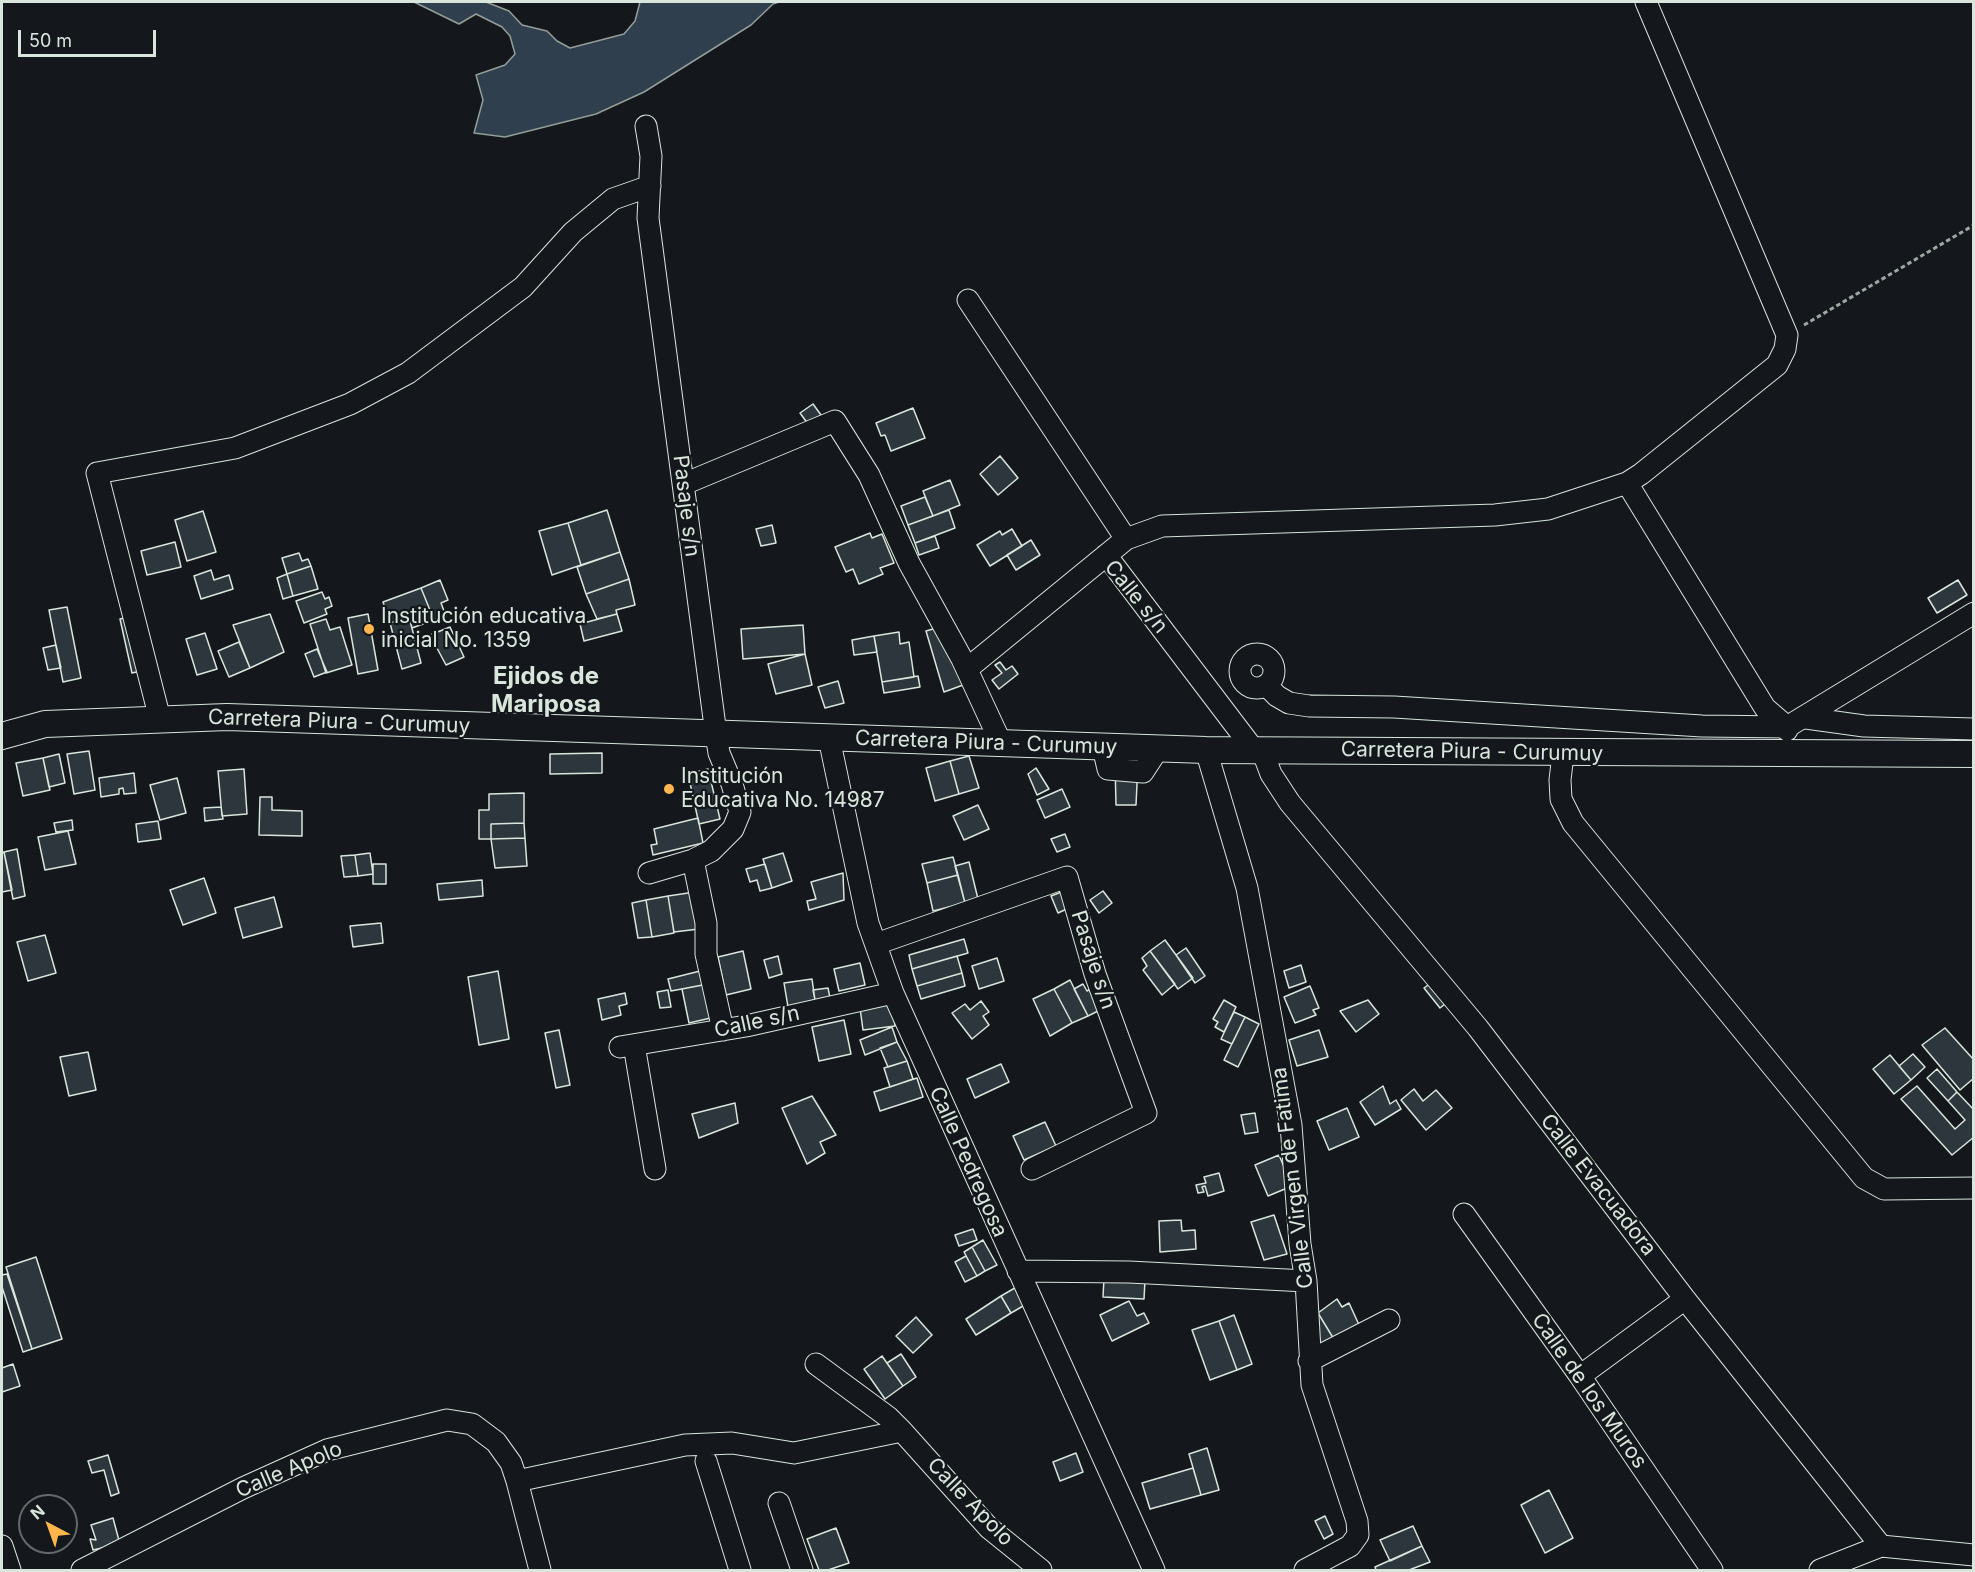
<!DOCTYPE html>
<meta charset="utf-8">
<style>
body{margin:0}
#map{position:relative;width:1975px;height:1572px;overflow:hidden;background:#14181c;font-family:Inter,sans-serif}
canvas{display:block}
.frame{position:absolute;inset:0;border:3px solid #d8e6dc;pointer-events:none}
.north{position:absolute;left:18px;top:1494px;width:60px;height:60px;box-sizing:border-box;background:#14181c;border:2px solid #626a69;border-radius:50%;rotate:319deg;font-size:16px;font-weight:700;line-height:24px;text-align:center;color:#d8e6dc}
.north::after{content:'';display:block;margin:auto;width:21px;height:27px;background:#ffb74d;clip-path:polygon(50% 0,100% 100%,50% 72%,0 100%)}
.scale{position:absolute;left:18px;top:30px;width:138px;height:27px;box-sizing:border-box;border:3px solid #d8e6dc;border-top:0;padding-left:8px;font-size:18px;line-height:21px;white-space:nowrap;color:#d8e6dc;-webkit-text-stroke:4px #14181c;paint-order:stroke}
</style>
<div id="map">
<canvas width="1975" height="1572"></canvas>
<div class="frame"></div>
<div class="north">N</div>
<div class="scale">50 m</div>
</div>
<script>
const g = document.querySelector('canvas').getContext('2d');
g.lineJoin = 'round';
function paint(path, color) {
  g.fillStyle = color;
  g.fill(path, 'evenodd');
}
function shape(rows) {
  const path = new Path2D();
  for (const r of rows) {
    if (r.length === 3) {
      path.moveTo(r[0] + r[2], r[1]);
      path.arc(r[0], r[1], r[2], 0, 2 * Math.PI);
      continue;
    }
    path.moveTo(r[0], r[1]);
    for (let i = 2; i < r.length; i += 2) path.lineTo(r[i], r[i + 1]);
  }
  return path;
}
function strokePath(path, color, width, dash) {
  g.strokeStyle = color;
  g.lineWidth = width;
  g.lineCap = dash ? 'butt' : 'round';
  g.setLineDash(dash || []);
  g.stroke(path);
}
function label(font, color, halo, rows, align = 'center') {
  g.font = font + ' Inter,sans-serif';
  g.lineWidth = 4.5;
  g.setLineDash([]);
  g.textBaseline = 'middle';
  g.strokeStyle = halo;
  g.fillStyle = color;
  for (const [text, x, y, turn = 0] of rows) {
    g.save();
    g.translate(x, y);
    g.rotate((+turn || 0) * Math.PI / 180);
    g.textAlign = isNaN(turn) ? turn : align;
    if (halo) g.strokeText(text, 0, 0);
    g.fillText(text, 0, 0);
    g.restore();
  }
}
const water = shape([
 [414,2,486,2,509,11,522,25,547,31,557,41,570,48,624,34,635,21,640,2,779,2,773,4,751,25,644,92,596,114,505,137,474,133,483,100,476,75,505,65,515,54,510,36,502,27,476,14,459,24,414,2]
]);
const building = shape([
 [813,404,821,415,808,424,800,413,813,404],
 [913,408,925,438,891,451,885,435,881,436,876,423,913,408],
 [1000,456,1018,478,998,495,980,474,1000,456],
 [950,480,960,505,933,516,923,491,950,480],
 [925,497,933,516,908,525,901,506,925,497],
 [607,510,620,552,581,565,568,523,607,510],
 [949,510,955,528,915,543,908,525,949,510],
 [203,511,216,552,187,561,175,520,203,511],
 [568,523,581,565,552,575,539,531,568,523],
 [772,525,776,543,761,546,756,529,772,525],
 [1012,529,1022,546,990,566,977,545,1000,531,1002,535,1012,529],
 [870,533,872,538,882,534,894,563,880,568,883,574,859,584,853,569,846,572,835,547,870,533],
 [935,536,939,548,919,555,915,543,935,536],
 [1031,540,1040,555,1016,570,1007,555,1031,540],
 [175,542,181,567,147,575,141,551,175,542],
 [620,552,629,579,586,594,577,567,620,552],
 [299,553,302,561,308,559,311,566,287,574,282,558,299,553],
 [311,566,318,589,293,596,287,574,311,566],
 [211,570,214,580,229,575,233,589,201,599,194,576,211,570],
 [287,574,293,596,283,599,277,578,287,574],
 [629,579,635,605,616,610,617,614,597,619,586,594,629,579],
 [440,580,448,600,441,603,446,616,434,620,421,588,440,580],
 [1958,580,1967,595,1937,613,1928,598,1958,580],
 [421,588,434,620,412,628,409,617,390,623,383,602,421,588],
 [322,592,325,599,329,597,332,606,325,609,327,614,304,623,296,601,322,592],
 [67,607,81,678,63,682,49,610,67,607],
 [270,614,284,652,250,668,233,625,270,614],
 [368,614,378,670,358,674,348,618,368,614],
 [617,614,622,631,584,641,580,624,617,614],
 [133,616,145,670,132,673,120,619,133,616],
 [409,617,421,663,402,669,390,623,409,617],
 [326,619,330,630,340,627,352,665,326,673,310,624,326,619],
 [803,625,805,654,743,659,741,629,803,625],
 [450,627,464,657,446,665,430,635,450,627],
 [940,627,963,685,944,692,926,631,940,627],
 [899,632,900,644,909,642,914,677,882,682,874,636,899,632],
 [205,633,217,669,197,675,186,639,205,633],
 [874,636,877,652,854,655,852,640,874,636],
 [239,642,250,668,229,677,218,651,239,642],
 [56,645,61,668,48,670,43,648,56,645],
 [317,649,327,672,314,677,305,654,317,649],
 [805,654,812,685,776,694,768,664,805,654],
 [1000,662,1006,670,1012,666,1018,674,999,689,992,680,1002,673,995,665,1000,662],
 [918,676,920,687,884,693,882,682,918,676],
 [838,681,844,703,825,708,818,687,838,681],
 [89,751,95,790,74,794,67,754,89,751],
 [602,753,602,773,550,774,550,754,602,753],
 [59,754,65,783,49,787,43,758,59,754],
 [969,756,979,788,959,794,950,761,969,756],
 [43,758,50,790,23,796,16,763,43,758],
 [950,761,959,794,935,801,926,768,950,761],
 [1115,762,1138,763,1136,805,1116,805,1115,762],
 [1036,768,1049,789,1037,795,1028,774,1036,768],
 [244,769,247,814,222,816,218,771,244,769],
 [708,769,720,819,699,824,688,774,708,769],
 [134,773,136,793,124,794,123,788,119,789,119,794,101,797,99,778,134,773],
 [177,778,186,813,160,820,150,785,177,778],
 [1062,789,1070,807,1045,818,1037,800,1062,789],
 [524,793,524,823,491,824,491,839,479,839,479,810,489,810,489,794,524,793],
 [260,797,272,797,272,810,302,811,302,836,259,835,260,797],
 [978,805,989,829,964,840,953,816,978,805],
 [221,807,223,819,205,821,204,808,221,807],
 [698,818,703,843,653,855,651,845,657,844,654,829,698,818],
 [72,820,73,830,56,832,54,823,72,820],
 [158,821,161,839,138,842,136,824,158,821],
 [524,823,525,838,491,839,491,824,524,823],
 [68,831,76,864,45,870,38,837,68,831],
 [1065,834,1070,847,1057,852,1051,839,1065,834],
 [525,838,527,866,495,868,491,839,525,838],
 [17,849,25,896,13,899,4,852,17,849],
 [4,852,12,890,2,892,2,853,4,852],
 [370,853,373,874,358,876,355,855,370,853],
 [783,853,792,881,772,888,763,859,783,853],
 [355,855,358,876,344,877,341,856,355,855],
 [953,857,958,875,927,883,922,864,953,857],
 [969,862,978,899,965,903,955,866,969,862],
 [373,864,386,864,386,884,373,884,373,864],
 [765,864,772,888,760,891,757,880,750,882,746,869,765,864],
 [843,873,844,900,809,910,807,901,816,899,811,882,843,873],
 [958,875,965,903,933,911,927,883,958,875],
 [204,878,216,913,183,925,170,890,204,878],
 [482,880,483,896,439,900,437,884,482,880],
 [1064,891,1071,907,1058,913,1051,896,1064,891],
 [1103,891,1112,903,1099,913,1090,900,1103,891],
 [695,892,699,929,674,932,668,896,695,892],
 [668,896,674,933,652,937,646,900,668,896],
 [274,897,282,927,243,938,235,908,274,897],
 [646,900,652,937,638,938,632,903,646,900],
 [381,923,383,943,353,947,350,926,381,923],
 [45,935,56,973,28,981,17,942,45,935],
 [964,939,968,953,912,969,909,955,964,939],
 [1165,940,1193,978,1178,989,1150,951,1165,940],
 [1186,948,1205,976,1195,983,1176,955,1186,948],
 [743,951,751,989,726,995,718,957,743,951],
 [1150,951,1175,984,1162,995,1143,970,1147,966,1142,958,1150,951],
 [778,956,782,974,769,978,764,960,778,956],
 [957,956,962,973,917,986,912,969,957,956],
 [997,958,1004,981,979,989,972,966,997,958],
 [860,963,865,985,839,991,834,969,860,963],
 [1301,965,1306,982,1289,988,1284,971,1301,965],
 [704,970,708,984,671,991,668,979,704,970],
 [498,971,509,1039,479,1045,468,977,498,971],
 [962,973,965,986,921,999,917,986,962,973],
 [812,979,815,1000,788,1007,784,983,812,979],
 [1070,980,1088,1016,1072,1023,1054,989,1070,980],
 [1435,980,1450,1000,1440,1008,1424,988,1435,980],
 [708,984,715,1017,689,1023,682,989,708,984],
 [1083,984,1087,991,1094,987,1104,1008,1088,1016,1074,989,1083,984],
 [1310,986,1319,1008,1313,1010,1316,1015,1295,1023,1284,997,1310,986],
 [828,988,830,998,815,1000,813,990,828,988],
 [1054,989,1072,1023,1050,1036,1033,999,1054,989],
 [668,990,671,1007,660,1008,657,992,668,990],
 [625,993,627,1004,619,1006,621,1015,602,1020,598,999,625,993],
 [1224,1000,1236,1007,1224,1032,1215,1027,1218,1022,1213,1019,1224,1000],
 [1368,1000,1379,1014,1356,1032,1340,1011,1368,1000],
 [981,1001,989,1012,983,1016,989,1025,972,1039,952,1013,965,1004,970,1010,981,1001],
 [892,1004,895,1026,863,1030,860,1008,892,1004],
 [1234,1012,1245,1017,1232,1044,1221,1039,1234,1012],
 [1245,1017,1259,1024,1238,1067,1224,1060,1245,1017],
 [844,1020,851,1054,819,1061,812,1027,844,1020],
 [892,1027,897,1042,865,1055,860,1040,892,1027],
 [1945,1028,1974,1060,1974,1078,1960,1090,1922,1045,1945,1028],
 [559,1030,570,1085,556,1088,545,1033,559,1030],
 [1319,1030,1328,1057,1297,1066,1289,1040,1319,1030],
 [897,1042,907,1061,888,1067,880,1048,897,1042],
 [88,1052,96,1090,69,1096,60,1057,88,1052],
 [1913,1054,1925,1067,1911,1080,1899,1066,1913,1054],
 [1890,1055,1911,1080,1894,1094,1873,1069,1890,1055],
 [907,1061,913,1079,890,1087,884,1068,907,1061],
 [1001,1064,1009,1082,975,1098,967,1079,1001,1064],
 [1937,1069,1957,1092,1948,1101,1927,1078,1937,1069],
 [917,1078,923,1097,880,1111,874,1092,917,1078],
 [1383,1086,1390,1104,1396,1100,1401,1109,1375,1125,1360,1102,1383,1086],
 [1917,1086,1955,1129,1965,1120,1948,1101,1957,1092,1974,1110,1974,1137,1952,1155,1901,1099,1917,1086],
 [1414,1089,1423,1101,1436,1090,1452,1108,1426,1130,1401,1100,1414,1089],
 [812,1096,836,1135,820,1142,825,1153,807,1164,782,1108,812,1096],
 [735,1103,738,1123,699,1138,692,1114,735,1103],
 [1347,1108,1359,1137,1329,1150,1317,1121,1347,1108],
 [1255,1113,1258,1132,1245,1134,1241,1115,1255,1113],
 [1045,1122,1056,1146,1024,1160,1013,1136,1045,1122],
 [1279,1155,1292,1186,1268,1196,1255,1165,1279,1155],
 [1219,1173,1224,1191,1208,1196,1205,1186,1202,1187,1204,1192,1198,1193,1196,1185,1206,1183,1204,1177,1219,1173],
 [1274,1215,1287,1254,1264,1260,1251,1222,1274,1215],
 [1181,1220,1182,1231,1195,1230,1196,1249,1160,1252,1159,1221,1181,1220],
 [973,1229,977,1240,959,1246,955,1235,973,1229],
 [983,1240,997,1265,985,1271,972,1247,983,1240],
 [972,1247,985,1271,977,1276,964,1252,972,1247],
 [966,1256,977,1276,965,1282,955,1262,966,1256],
 [36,1257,62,1339,32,1349,6,1267,36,1257],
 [7,1274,32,1349,23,1352,2,1287,2,1275,7,1274],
 [1104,1278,1145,1280,1144,1299,1103,1297,1104,1278],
 [1020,1285,1030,1302,1011,1313,1001,1296,1020,1285],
 [1001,1296,1011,1313,976,1335,966,1319,1001,1296],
 [1337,1299,1342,1307,1349,1303,1360,1327,1335,1341,1318,1313,1337,1299],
 [1129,1301,1137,1316,1144,1313,1149,1323,1112,1341,1100,1315,1129,1301],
 [1318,1313,1335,1341,1320,1351,1318,1313],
 [1234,1315,1252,1364,1237,1370,1219,1321,1234,1315],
 [916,1317,932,1335,913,1353,896,1336,916,1317],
 [1219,1321,1237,1370,1210,1380,1192,1330,1219,1321],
 [901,1354,916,1377,903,1386,887,1363,901,1354],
 [882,1356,903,1386,885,1399,864,1369,882,1356],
 [13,1364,20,1386,2,1392,2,1368,13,1364],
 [1207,1448,1219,1490,1201,1495,1189,1454,1207,1448],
 [1076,1453,1083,1472,1060,1481,1053,1462,1076,1453],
 [108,1455,119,1493,111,1496,104,1470,92,1473,88,1461,108,1455],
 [1193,1468,1201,1495,1150,1509,1142,1483,1193,1468],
 [1549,1490,1573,1538,1545,1553,1521,1505,1549,1490],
 [1325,1516,1333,1534,1324,1539,1315,1521,1325,1516],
 [113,1518,121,1548,103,1553,102,1548,93,1550,90,1539,96,1540,91,1525,113,1518],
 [1413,1526,1422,1546,1390,1561,1380,1540,1413,1526],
 [836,1528,849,1563,828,1570,819,1570,807,1539,836,1528],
 [1422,1546,1430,1562,1409,1570,1376,1570,1375,1567,1422,1546]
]);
const path = shape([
 [1804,325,1974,225]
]);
const minor = shape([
 [646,126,651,156,648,218,716,734,719,753,732,784,740,812,733,829,711,851,693,860,649,873],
 [968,300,1126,539],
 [1627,483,1765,708,1787,727,1787,730],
 [684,484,835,421,869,475,909,563,962,659,1001,743],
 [1106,555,1254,750],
 [1257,671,17],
 [967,669,1126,539,1162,526,1495,515,1548,509,1627,483,1641,474,1777,365,1785,349,1787,335,1646,2],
 [1266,685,1277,696,1289,703,1309,706,1394,707,1702,726,1787,727,1974,613],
 [1806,718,1864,726,1974,729],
 [160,719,97,473,235,448,350,404,408,373,523,287,573,232,613,199,650,186],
 [829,738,868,923,893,993,1154,1570],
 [1103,747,1108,769,1143,772,1158,749],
 [1206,750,1247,888,1291,1125,1300,1244,1306,1281,1312,1385,1357,1521,1358,1535,1350,1546,1305,1570],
 [1262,750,1271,774,1290,803,1478,1028,1685,1299,1881,1546,1974,1555],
 [1563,754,1560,780,1561,799,1573,823,1864,1178,1884,1189,1974,1188],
 [693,860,706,923,706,954,723,1030],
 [876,944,1067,877,1095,974,1146,1113,1032,1169],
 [634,1045,655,1169],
 [620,1047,746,1026,893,993],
 [1464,1214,1580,1376,1712,1570],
 [1018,1271,1129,1272,1306,1281],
 [1309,1361,1389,1320],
 [816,1364,888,1417,902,1431],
 [1580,1376,1685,1299],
 [706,1461,740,1570],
 [517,1481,540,1570],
 [779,1503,802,1570],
 [2,1546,10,1570],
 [82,1570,243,1488,327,1450,447,1420,472,1424,496,1442,511,1463,517,1481,685,1445,732,1443,794,1453,902,1431,989,1528,1041,1570],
 [1820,1570,1881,1546]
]);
const major = shape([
 [2,736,45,724,227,717,1206,750,1974,754]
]);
const markers = [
 [369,629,6,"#ffb74d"],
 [669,789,6,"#ffb74d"]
];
const streetNames = [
 ["Pasaje s/n",686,506,83],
 ["Calle s/n",1136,597,51],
 ["Carretera Piura - Curumuy",339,722,2],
 ["Carretera Piura - Curumuy",986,743,2],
 ["Carretera Piura - Curumuy",1472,752,1],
 ["Pasaje s/n",1093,960,72],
 ["Calle s/n",757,1022,-12],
 ["Calle Pedregosa",968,1162,66],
 ["Calle Virgen de Fatima",1293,1178,-97],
 ["Calle Evacuadora",1598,1185,52],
 ["Calle de los Muros",1589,1391,55],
 ["Calle Apolo",289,1470,-23],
 ["Calle Apolo",970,1502,46]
];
const poiNames = [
 ["Institución educativa",381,617],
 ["inicial No. 1359",381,641],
 ["Institución",681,777],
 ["Educativa No. 14987",681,801]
];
const quarterNames = [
 ["Ejidos de",546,677],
 ["Mariposa",546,705]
];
paint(water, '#2f3f4d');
strokePath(water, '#939e99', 1.5);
paint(building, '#2c363c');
strokePath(building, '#d8e6dc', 1.5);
strokePath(minor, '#d8e6dc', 23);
strokePath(major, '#d8e6dc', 28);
strokePath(path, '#9da8a2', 3, [4.5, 3]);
strokePath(minor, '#14181c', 21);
strokePath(major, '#14181c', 26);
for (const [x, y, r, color] of markers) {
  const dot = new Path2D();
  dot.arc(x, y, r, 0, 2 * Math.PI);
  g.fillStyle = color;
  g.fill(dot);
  strokePath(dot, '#14181c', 2);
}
label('21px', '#d8e6dc', '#14181c', streetNames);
label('21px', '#d8e6dc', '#14181c', poiNames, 'left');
label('bold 24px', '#d8e6dc', '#14181c', quarterNames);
</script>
